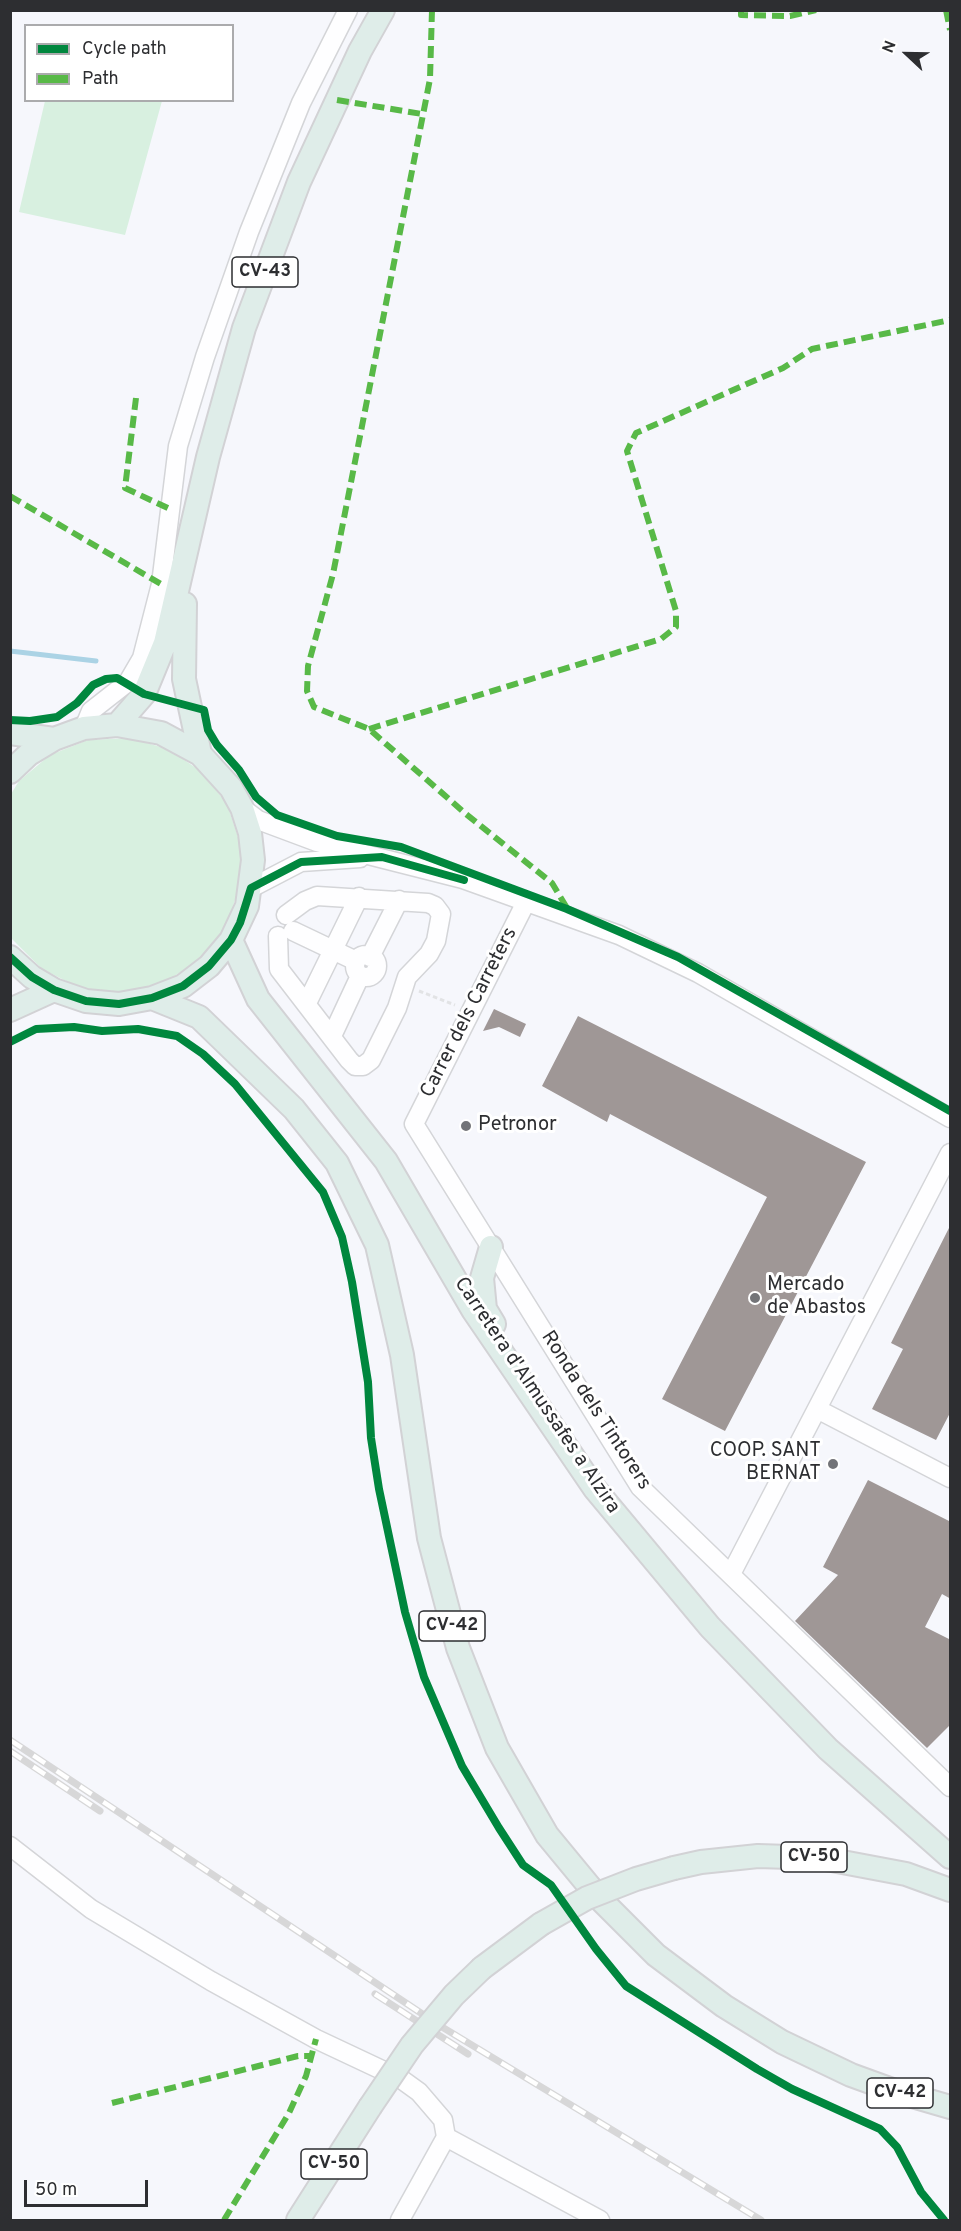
<!DOCTYPE html>
<style>
body{margin:0}
#map{position:relative;width:961px;height:2231px;overflow:hidden;background:#f6f7fc;font-family:Overpass,sans-serif}
canvas{display:block}
.frame{position:absolute;inset:0;border:12px solid #2d2e31;pointer-events:none}
.legend{position:absolute;left:24px;top:24px;width:210px;height:78px;box-sizing:border-box;background:#fff;border:2px solid #ababad;margin:0;padding:8px 10px;list-style:none;font-size:18px;color:#2d2e31}
.legend li{display:flex;align-items:center;gap:12px;height:30px}
.legend b{width:30px;border:2px solid #ababad}
.north{position:absolute;left:877px;top:24px;width:60px;height:60px;-webkit-text-stroke:4px #fff;paint-order:stroke;rotate:292deg;font-size:16px;font-weight:700;line-height:24px;text-align:center;color:#2d2e31}
.north::after{content:'';display:block;margin:auto;width:21px;height:27px;background:#2d2e31;clip-path:polygon(50% 0,100% 100%,50% 72%,0 100%)}
.scale{position:absolute;left:24px;top:2180px;width:124px;height:27px;box-sizing:border-box;border:3px solid #2d2e31;border-top:0;padding-left:8px;font-size:18px;line-height:21px;white-space:nowrap;color:#2d2e31;-webkit-text-stroke:4px #fff;paint-order:stroke}
</style>
<div id="map">
<canvas width="961" height="2231"></canvas>
<div class="frame"></div>
<ul class="legend">
<li><b style="height:8px;background:#00873e"></b>Cycle path</li>
<li><b style="height:8px;background:#58b947"></b>Path</li>
</ul>
<div class="north">N</div>
<div class="scale">50 m</div>
</div>
<script>
const g = document.querySelector('canvas').getContext('2d');
g.lineJoin = 'round';
function paint(path, color) {
  g.fillStyle = color;
  g.fill(path, 'evenodd');
}
function shape(rows) {
  const path = new Path2D();
  for (const r of rows) {
    if (r.length === 3) {
      path.moveTo(r[0] + r[2], r[1]);
      path.arc(r[0], r[1], r[2], 0, 2 * Math.PI);
      continue;
    }
    path.moveTo(r[0], r[1]);
    for (let i = 2; i < r.length; i += 2) path.lineTo(r[i], r[i + 1]);
  }
  return path;
}
function strokePath(path, color, width, dash) {
  g.strokeStyle = color;
  g.lineWidth = width;
  g.lineCap = dash ? 'butt' : 'round';
  g.setLineDash(dash || []);
  g.stroke(path);
}
function label(font, color, halo, rows, align = 'center') {
  g.font = font + ' Overpass,sans-serif';
  g.lineWidth = 6;
  g.setLineDash([]);
  g.textBaseline = 'middle';
  g.strokeStyle = halo;
  g.fillStyle = color;
  for (const [text, x, y, turn = 0] of rows) {
    g.save();
    g.translate(x, y);
    g.rotate((+turn || 0) * Math.PI / 180);
    g.textAlign = isNaN(turn) ? turn : align;
    if (halo) g.strokeText(text, 0, 0);
    g.fillText(text, 0, 0);
    g.restore();
  }
}
const green = shape([
 [45,101,162,101,125,235,19,212],
 [129,738,168,749,202,772,227,804,240,843,240,884,227,925,201,959,165,982,123,992,80,988,42,969,11,938,11,794,19,781,50,755,88,740]
]);
const stream = shape([
 [10,651,96,661]
]);
const building = shape([
 [494,1009,526,1024,520,1037,499,1027,483,1031],
 [578,1016,866,1162,725,1431,662,1399,767,1197,610,1114,607,1122,542,1086],
 [951,1224,951,1411,936,1440,872,1409,903,1349,891,1343],
 [868,1480,951,1522,951,1599,942,1594,925,1627,951,1640,951,1724,927,1748,795,1621,838,1575,823,1567]
]);
const path = shape([
 [419,991,455,1005]
]);
const minor = shape([
 [84,728,91,711,128,682,142,658,161,584,178,446,205,357,249,232,301,103,348,10],
 [242,808,258,820,317,842,463,879,619,935,698,973,950,1118],
 [251,888,301,862,360,858],
 [526,902,414,1124,640,1487,950,1787],
 [293,931,356,961],
 [278,936,279,969,349,1060,355,1066,363,1066,371,1060,397,1008,407,977,429,954,436,941,441,914,435,906,428,903,317,896,305,901,286,915],
 [366,966,11],
 [370,957,399,900],
 [307,1003,359,897],
 [332,1036,360,976],
 [817,1409,950,1478],
 [731,1574,950,1153],
 [10,1846,91,1909,211,1981,316,2039,401,2079,419,2092,443,2120,446,2137],
 [400,2220,446,2137,600,2220]
]);
const major = shape([
 [185,604,184,679,200,754],
 [117,725,144,694,165,643,208,457,244,328,299,182,360,51,383,10],
 [10,733,54,739],
 [10,772,29,754,54,739,84,728,117,725,161,733,200,754,231,788,242,808,250,833,253,860,247,906,231,940,209,966,183,986,152,998,119,1004,86,1001,54,990,32,977,10,957],
 [231,940,258,999,386,1161,473,1310,595,1489,710,1627,828,1749,950,1857],
 [152,998,199,1017,294,1109,337,1163,377,1245,402,1355,429,1538,458,1648,497,1748,547,1835,599,1898,656,1955,724,2006,782,2042,851,2075,895,2091,950,2107],
 [10,1010,54,990],
 [491,1247,482,1278,485,1309,494,1324],
 [674,1868,701,1862,758,1856,821,1858,906,1874,950,1890],
 [482,1968,541,1924],
 [298,2220,370,2107]
]);
const rail = shape([
 [10,1740,442,2027,761,2220],
 [10,1751,100,1811],
 [375,1994,468,2054]
]);
const majorBridge = shape([
 [541,1924,587,1898,636,1879,674,1868],
 [370,2107,412,2045,454,1995,482,1968]
]);
const quiet = shape([
 [432,10,430,79,333,574,308,666,307,691,314,707,369,729,466,814,552,883,567,908],
 [741,10,741,15,790,16,816,10],
 [946,10,950,30],
 [337,100,422,114],
 [136,398,125,488,172,510],
 [10,496,161,584],
 [369,729,661,639,676,627,676,611,627,451,636,433,783,368,812,349,950,320],
 [112,2103,298,2056,312,2056],
 [224,2220,289,2113,306,2076,316,2039]
]);
const cycleway = shape([
 [10,720,30,721,57,717,77,703,93,685,106,679,117,678,144,694,204,710,208,730,217,745,239,770,256,797,277,815,337,836,401,847,567,909,678,957,950,1111],
 [10,957,32,977,54,990,86,1001,119,1004,152,998,183,986,209,966,231,940,240,923,251,888,301,862,382,857,464,880],
 [10,1042,36,1029,74,1027,102,1031,138,1029,177,1036,203,1054,235,1084,323,1192,342,1237,352,1282,368,1382,371,1438,379,1489,405,1612,424,1677,462,1766,499,1828,523,1865,551,1885,596,1949,626,1986,757,2069,792,2089,880,2129,897,2147,921,2192,944,2220]
]);
const markers = [
 [466,1126,6,"#737478"],
 [755,1298,6,"#737478"],
 [833,1464,6,"#737478"]
];
const shields = [
 [265,272,66],
 [452,1626,66],
 [814,1857,66],
 [900,2093,66],
 [334,2164,66]
];
const shieldNames = [
 ["CV-43",265,272],
 ["CV-42",452,1626],
 ["CV-50",814,1857],
 ["CV-42",900,2093],
 ["CV-50",334,2164]
];
const streetNames = [
 ["Carrer dels Carreters",470,1013,-63],
 ["Carretera d'Almussafes a Alzira",536,1396,56],
 ["Ronda dels Tintorers",595,1411,57]
];
const poiNames = [
 ["Petronor",478,1126],
 ["Mercado",767,1286],
 ["de Abastos",767,1309],
 ["COOP. SANT",821,1452,"right"],
 ["BERNAT",821,1475,"right"]
];
paint(green, '#d8f0e0');
strokePath(stream, '#abd3e5', 5);
paint(building, '#9f9796');
strokePath(minor, '#d4d5d8', 21);
strokePath(major, '#d2d2d5', 26);
strokePath(path, '#e2e3e5', 3, [4.5, 3]);
strokePath(minor, '#fefeff', 18);
strokePath(major, '#dfede9', 22);
strokePath(rail, '#d7d7d8', 7);
strokePath(rail, '#fff', 4.5, [14]);
strokePath(majorBridge, '#d2d2d5', 26, []);
strokePath(majorBridge, '#dfede9', 22);
strokePath(quiet, '#58b947', 6, [12, 6]);
strokePath(cycleway, '#00873e', 8);
for (const [x, y, r, color] of markers) {
  const dot = new Path2D();
  dot.arc(x, y, r, 0, 2 * Math.PI);
  g.fillStyle = color;
  g.fill(dot);
  strokePath(dot, '#fff', 2);
}
for (const [x, y, w] of shields) {
  const box = new Path2D();
  box.roundRect(x - w / 2, y - 15, w, 30, 4.5);
  g.fillStyle = '#fff';
  g.fill(box);
  strokePath(box, '#2d2e31', 1.5);
}
label('bold 18px', '#2d2e31', null, shieldNames);
label('20px', '#2d2e31', '#fff', streetNames);
label('20px', '#2d2e31', '#fff', poiNames, 'left');
</script>
